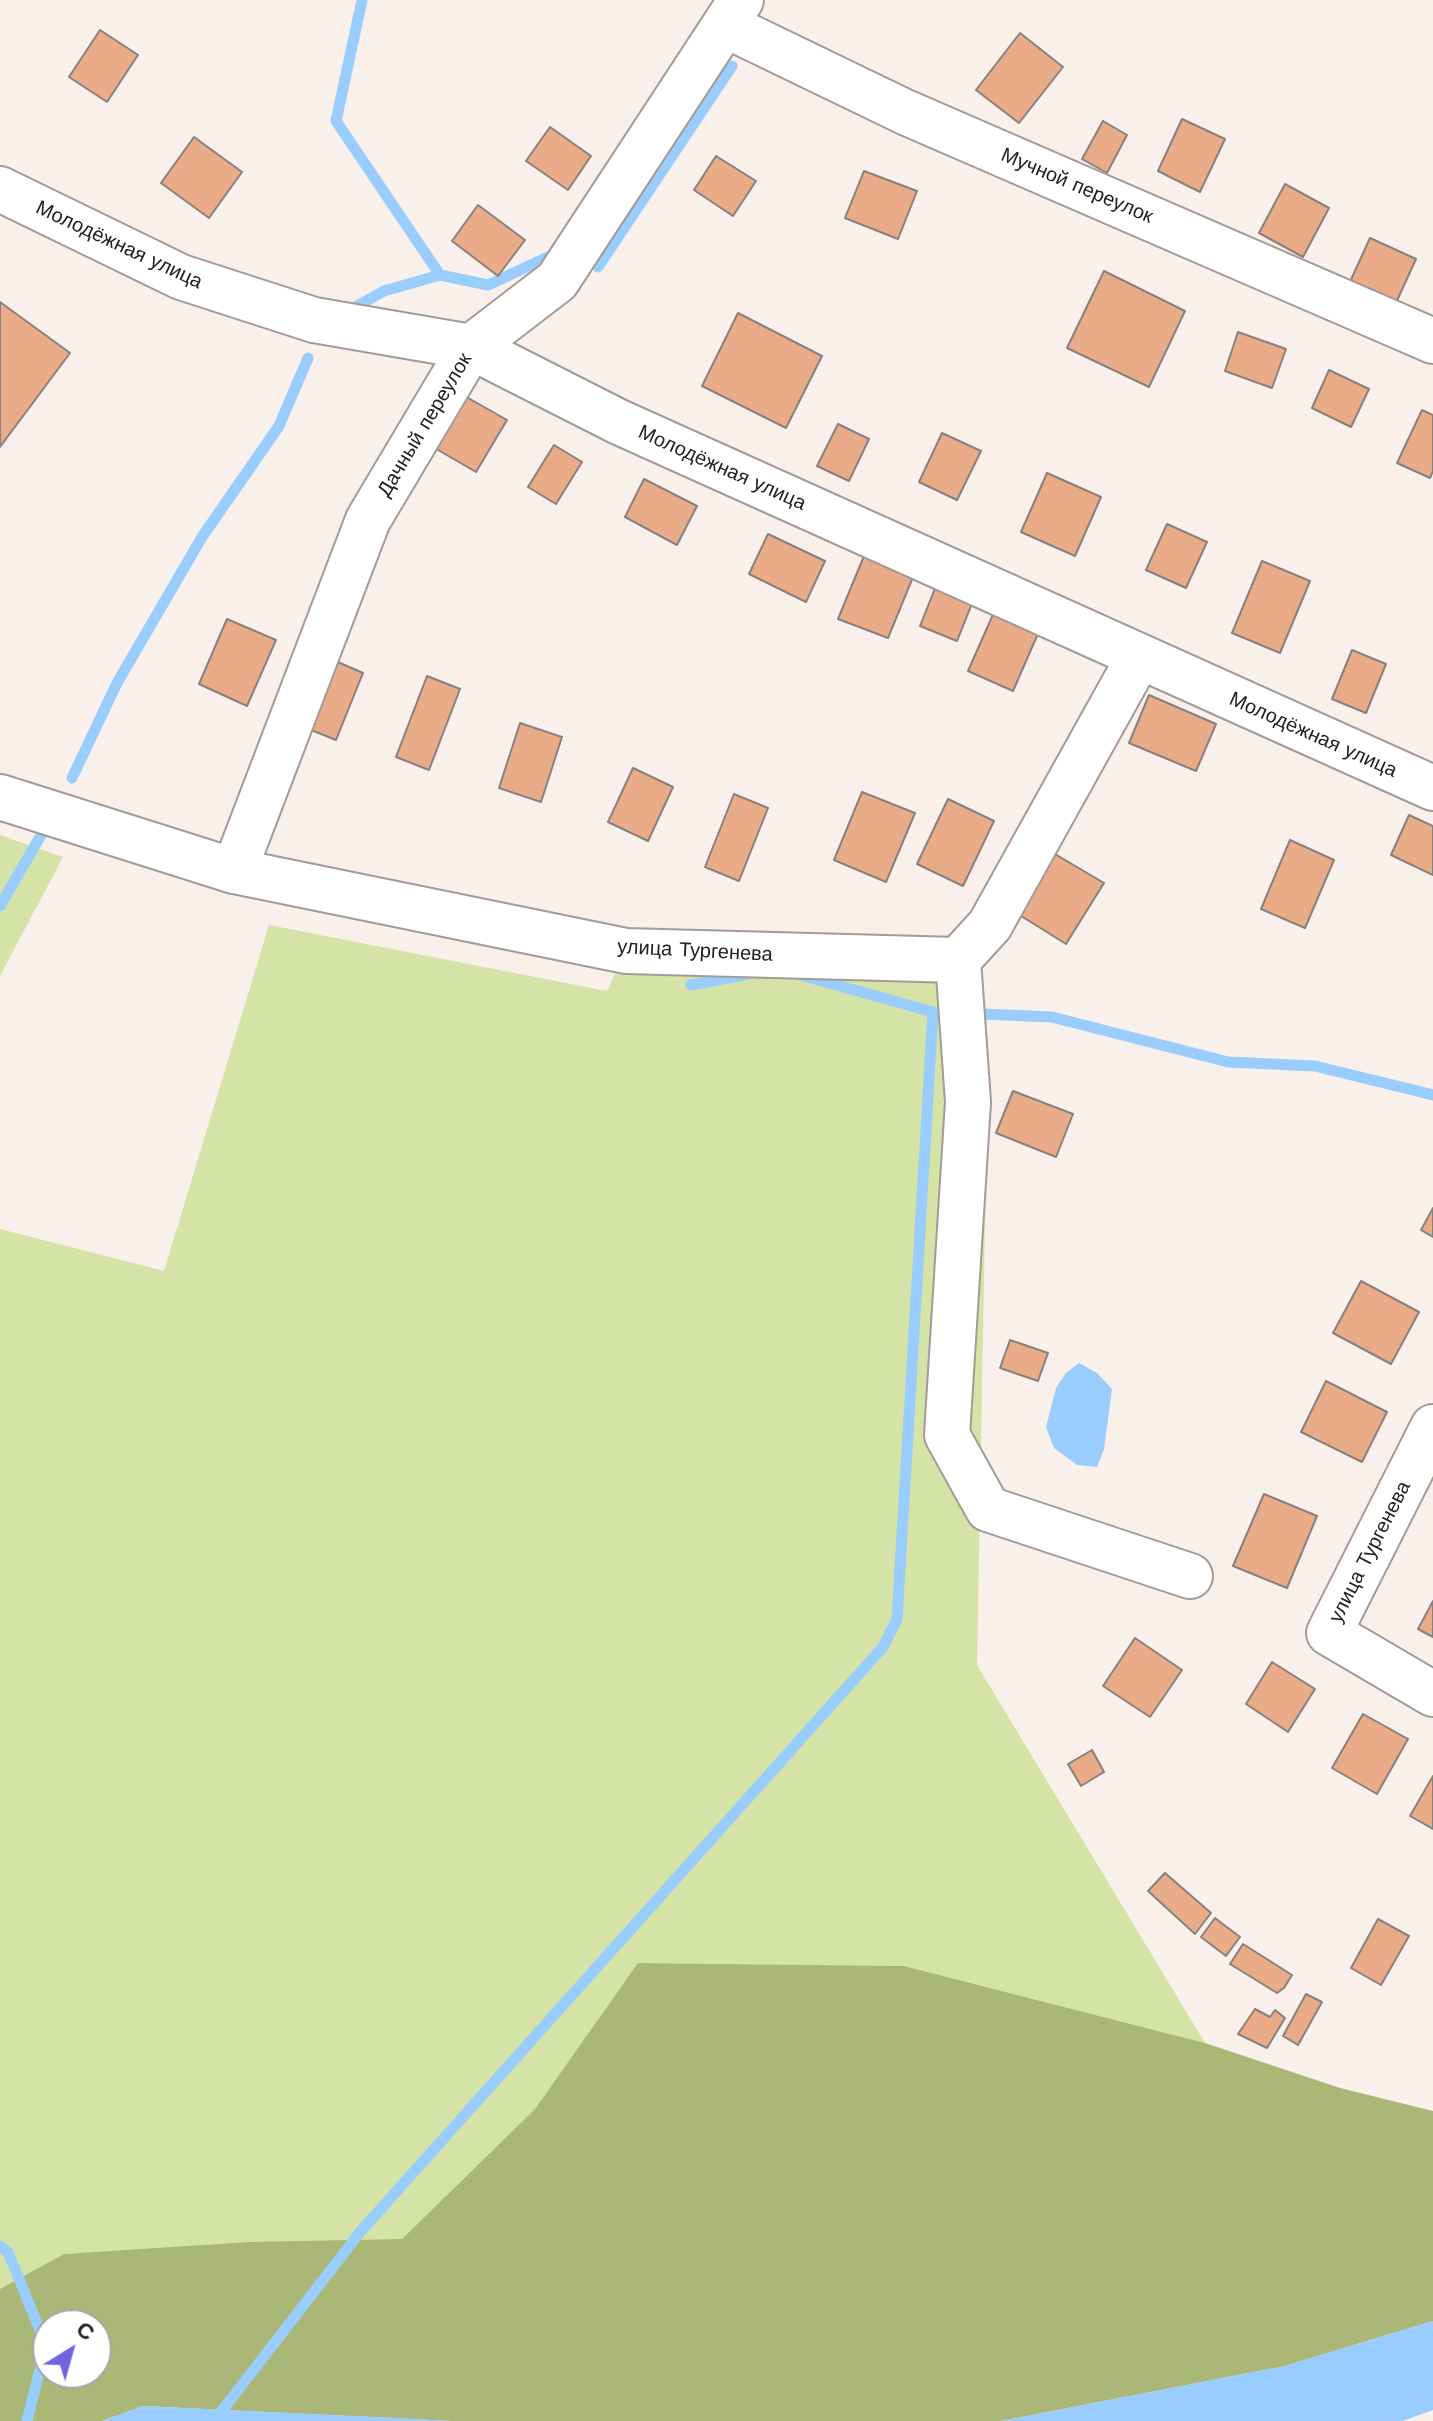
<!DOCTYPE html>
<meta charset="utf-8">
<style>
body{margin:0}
#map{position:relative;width:1433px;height:2421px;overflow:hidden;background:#f9efeb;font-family:"Work Sans",sans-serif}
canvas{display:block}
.north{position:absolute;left:32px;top:2309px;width:80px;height:80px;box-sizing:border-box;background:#fff;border:2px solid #a7a6a5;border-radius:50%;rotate:37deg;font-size:22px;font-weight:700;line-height:32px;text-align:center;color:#23201e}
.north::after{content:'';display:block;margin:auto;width:28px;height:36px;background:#7264de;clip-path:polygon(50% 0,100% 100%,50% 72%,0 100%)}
</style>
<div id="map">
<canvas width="1433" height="2421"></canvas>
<div class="north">С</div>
</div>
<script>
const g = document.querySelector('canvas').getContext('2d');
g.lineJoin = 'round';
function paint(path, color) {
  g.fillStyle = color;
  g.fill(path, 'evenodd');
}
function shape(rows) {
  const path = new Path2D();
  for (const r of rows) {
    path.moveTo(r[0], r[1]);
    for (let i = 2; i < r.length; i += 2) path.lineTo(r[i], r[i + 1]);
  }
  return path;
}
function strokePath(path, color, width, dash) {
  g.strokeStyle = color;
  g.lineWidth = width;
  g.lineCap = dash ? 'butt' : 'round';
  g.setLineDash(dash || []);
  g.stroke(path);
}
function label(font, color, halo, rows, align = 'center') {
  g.font = font + ' "Work Sans",sans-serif';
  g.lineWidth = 6;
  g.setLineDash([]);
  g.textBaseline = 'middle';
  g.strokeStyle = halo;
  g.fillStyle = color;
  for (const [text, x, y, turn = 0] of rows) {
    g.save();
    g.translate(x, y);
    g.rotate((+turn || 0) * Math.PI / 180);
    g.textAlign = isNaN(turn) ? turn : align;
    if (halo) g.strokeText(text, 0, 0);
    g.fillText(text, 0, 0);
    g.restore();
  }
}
const green = shape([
 [0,835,63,857,0,976],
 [269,925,607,991,626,951,958,960,988,1059,977,1665,1205,2043,904,1966,639,1963,535,2109,402,2239,65,2254,0,2289,0,1229,164,1271]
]);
const forest = shape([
 [638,1963,904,1966,1205,2043,1340,2088,1433,2111,1433,2321,1285,2366,1001,2421,451,2421,143,2406,102,2421,0,2421,0,2289,64,2254,250,2242,402,2239,535,2109],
 [48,2325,96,2325,96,2373,48,2373]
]);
const water = shape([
 [1079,1363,1097,1373,1112,1389,1104,1449,1097,1467,1077,1465,1054,1448,1046,1427,1056,1388,1066,1373],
 [1433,2321,1433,2410,1402,2421,1001,2421,1285,2366],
 [143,2406,398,2418,451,2421,102,2421]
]);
const stream = shape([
 [362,0,336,121,440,275],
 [598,267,732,66],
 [348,311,384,291,440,275,488,285,548,257],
 [72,778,117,683,202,537,279,426,308,358],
 [0,906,44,830],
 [691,985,749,974],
 [982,1014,1052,1017,1228,1062,1315,1066,1433,1095],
 [0,2246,8,2252,46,2345,27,2421],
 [214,2421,361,2231,883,1647,897,1619,933,1012,797,974]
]);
const building = shape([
 [100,30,138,55,107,102,69,77,100,30],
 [1020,33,1063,67,1019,123,976,90,1020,33],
 [1182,119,1225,139,1200,192,1158,171,1182,119],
 [1103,121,1127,135,1107,173,1082,159,1103,121],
 [550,127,591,156,568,190,526,161,550,127],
 [194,137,242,172,209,218,161,183,194,137],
 [716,156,756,181,733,216,694,190,716,156],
 [864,171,917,191,898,239,845,218,864,171],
 [1285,184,1329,208,1303,257,1259,233,1285,184],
 [478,205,525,240,498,276,452,241,478,205],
 [1370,238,1416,259,1395,305,1349,284,1370,238],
 [1104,271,1185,311,1149,387,1067,348,1104,271],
 [0,302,70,353,0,447,0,302],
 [738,313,822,356,786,428,702,386,738,313],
 [1238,332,1286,349,1272,388,1225,371,1238,332],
 [1329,370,1369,389,1351,427,1312,408,1329,370],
 [463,395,507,420,476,472,433,447,463,395],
 [1422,410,1433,415,1433,471,1430,478,1397,463,1422,410],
 [838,424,869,439,849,481,817,466,838,424],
 [942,433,981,451,957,500,919,482,942,433],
 [554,445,582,462,556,504,528,487,554,445],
 [1047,473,1101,497,1075,556,1021,532,1047,473],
 [644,479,697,506,677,545,625,517,644,479],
 [1167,524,1207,542,1186,588,1146,570,1167,524],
 [768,534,825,561,806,602,749,574,768,534],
 [864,556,913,577,888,638,838,619,864,556],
 [1262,561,1310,581,1280,653,1232,633,1262,561],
 [938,581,975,596,957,641,920,626,938,581],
 [995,610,1040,629,1013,691,968,671,995,610],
 [227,619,276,640,247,706,199,684,227,619],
 [1352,650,1386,664,1366,713,1332,699,1352,650],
 [324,656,363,673,336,740,296,724,324,656],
 [427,676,460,689,429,770,396,757,427,676],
 [1149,695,1216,724,1196,771,1129,743,1149,695],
 [520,723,562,737,541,802,499,788,520,723],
 [633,768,673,787,648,841,608,822,633,768],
 [862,792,915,813,886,882,834,860,862,792],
 [734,794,768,808,739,881,705,867,734,794],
 [948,799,994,821,963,886,917,864,948,799],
 [1409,815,1433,826,1433,875,1391,855,1409,815],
 [1290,840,1334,860,1305,928,1261,909,1290,840],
 [1055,854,1104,883,1066,944,1018,914,1055,854],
 [1013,1091,1073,1114,1056,1157,996,1133,1013,1091],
 [1433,1208,1433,1237,1421,1230,1433,1208],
 [1361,1281,1419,1312,1391,1364,1333,1333,1361,1281],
 [1010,1340,1048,1353,1038,1381,1000,1368,1010,1340],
 [1326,1381,1387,1412,1362,1462,1301,1432,1326,1381],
 [1264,1494,1317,1516,1287,1588,1233,1566,1264,1494],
 [1433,1601,1433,1637,1418,1629,1433,1601],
 [1135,1638,1182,1670,1150,1717,1103,1686,1135,1638],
 [1272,1662,1315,1689,1288,1732,1246,1704,1272,1662],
 [1363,1714,1408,1739,1377,1794,1332,1768,1363,1714],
 [1092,1750,1104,1772,1081,1786,1068,1764,1092,1750],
 [1433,1776,1433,1829,1410,1816,1433,1776],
 [1165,1873,1211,1913,1195,1934,1148,1891,1165,1873],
 [1215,1918,1240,1937,1226,1956,1201,1937,1215,1918],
 [1378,1919,1409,1936,1381,1985,1351,1968,1378,1919],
 [1243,1944,1292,1975,1284,1988,1277,1993,1230,1964,1243,1944],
 [1306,1994,1322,2002,1298,2045,1283,2036,1306,1994],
 [1255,2009,1270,2017,1275,2010,1285,2018,1267,2048,1238,2034,1255,2009]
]);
const minor = shape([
 [725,25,905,112,1433,341],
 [0,189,181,277,314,320,471,347,619,422,1433,788],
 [0,797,234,871,626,951,958,960,990,925,1139,657],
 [234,871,368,520,471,347,557,281,741,0],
 [958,960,968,1102,947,1435,988,1509,1190,1576],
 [1433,1427,1329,1633,1433,1694]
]);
const streetNames = [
 ["Мучной переулок",1077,186,23],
 ["Молодёжная улица",119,245,25],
 ["Дачный переулок",425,425,-59],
 ["Молодёжная улица",722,468,24],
 ["Молодёжная улица",1313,735,24],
 ["улица Тургенева",695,951,3],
 ["улица Тургенева",1370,1552,-63]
];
paint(green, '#d6e3a6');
paint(forest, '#aab776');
paint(water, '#98cdfe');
strokePath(stream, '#98cdfe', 11);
paint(building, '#eaab88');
strokePath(building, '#89817d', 2);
strokePath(minor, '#a49b97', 48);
strokePath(minor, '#fff', 44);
label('20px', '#23201e', '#fff', streetNames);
</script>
